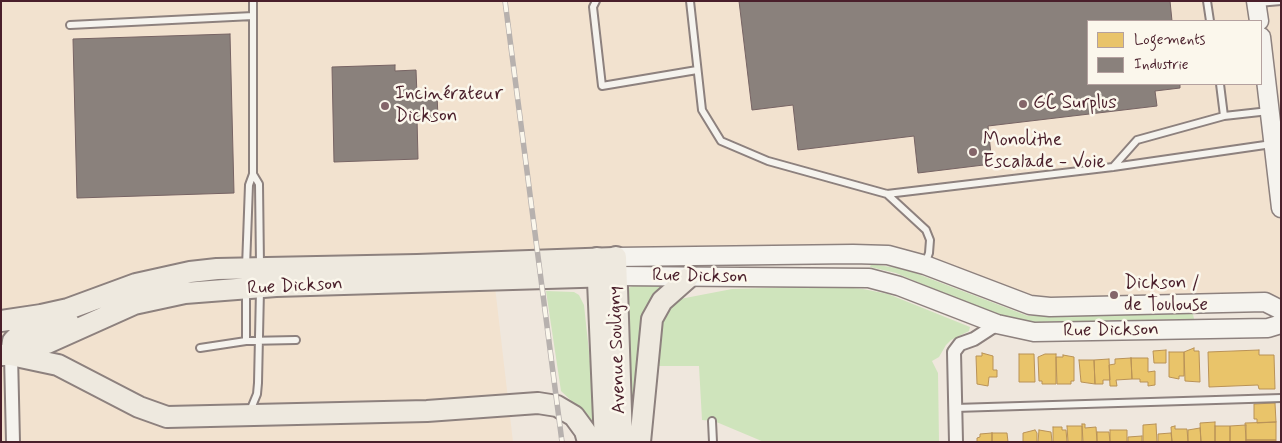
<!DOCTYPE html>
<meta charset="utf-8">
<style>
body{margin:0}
#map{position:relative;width:1282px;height:443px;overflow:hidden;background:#efe7dd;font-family:Mynerve,sans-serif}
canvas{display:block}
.frame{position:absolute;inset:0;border:2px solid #4a1f2b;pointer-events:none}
.legend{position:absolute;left:1087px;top:20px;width:175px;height:65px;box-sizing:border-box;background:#fbf7ec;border:1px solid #b4a19f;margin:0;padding:6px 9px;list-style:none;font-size:15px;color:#4a1f2b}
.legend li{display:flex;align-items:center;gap:10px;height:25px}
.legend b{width:25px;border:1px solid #b4a19f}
</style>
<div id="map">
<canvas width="1282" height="443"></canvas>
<div class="frame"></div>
<ul class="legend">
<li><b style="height:14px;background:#e9c46a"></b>Logements</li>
<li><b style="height:14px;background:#8a817c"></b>Industrie</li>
</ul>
</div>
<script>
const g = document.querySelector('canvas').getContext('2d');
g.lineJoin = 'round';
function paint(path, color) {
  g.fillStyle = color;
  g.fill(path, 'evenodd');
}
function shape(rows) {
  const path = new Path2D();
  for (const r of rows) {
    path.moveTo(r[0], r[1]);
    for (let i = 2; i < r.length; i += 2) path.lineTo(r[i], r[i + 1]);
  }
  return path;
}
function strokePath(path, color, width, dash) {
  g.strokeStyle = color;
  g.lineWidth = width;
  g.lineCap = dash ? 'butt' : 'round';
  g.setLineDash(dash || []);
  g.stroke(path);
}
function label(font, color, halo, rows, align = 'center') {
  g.font = font + ' Mynerve,sans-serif';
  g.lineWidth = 5;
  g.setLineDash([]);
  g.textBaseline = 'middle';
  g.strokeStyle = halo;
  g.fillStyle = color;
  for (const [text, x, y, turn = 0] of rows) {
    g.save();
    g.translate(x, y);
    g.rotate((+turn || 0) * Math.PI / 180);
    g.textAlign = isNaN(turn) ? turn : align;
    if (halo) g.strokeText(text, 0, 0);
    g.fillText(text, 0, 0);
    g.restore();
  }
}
const built = shape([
 [1,1,1281,1,1281,310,1050,307,900,257,492,261,513,442,1,442],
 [1088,21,1261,21,1261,84,1088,84]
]);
const green = shape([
 [871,264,897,268,915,273,1028,316,1193,314,1194,319,1028,322,988,312,896,273,870,267],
 [666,284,635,407,628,407,628,288,635,285],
 [834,286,863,289,888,294,970,327,969,331,951,340,946,345,939,357,932,361,938,373,939,442,764,442,714,421,702,420,699,366,653,366,657,329,671,304,680,299,732,289],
 [546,291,574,292,579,295,584,305,596,418,590,421,581,410,561,391]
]);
const homes = shape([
 [1194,348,1194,351,1199,351,1200,382,1185,381,1184,352,1194,348],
 [1166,350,1166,363,1154,363,1153,351,1166,350],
 [1259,350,1259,355,1274,355,1275,389,1259,389,1258,385,1209,387,1208,352,1259,350],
 [1169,352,1184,352,1184,376,1179,376,1179,379,1169,377,1169,352],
 [982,353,993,356,993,370,997,370,997,377,989,377,988,386,977,384,976,356,982,356,982,353],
 [1019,354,1034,354,1035,382,1019,382,1019,354],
 [1056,354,1056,384,1042,384,1042,381,1039,381,1038,357,1045,354,1056,354],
 [1063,355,1074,357,1074,381,1071,381,1071,384,1057,384,1056,357,1063,357,1063,355],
 [1131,358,1148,358,1148,372,1155,371,1155,385,1148,386,1148,382,1140,382,1140,379,1132,379,1131,358],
 [1131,358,1132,379,1116,380,1117,386,1110,386,1109,365,1115,364,1115,359,1131,358],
 [1109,359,1110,380,1103,380,1103,384,1095,384,1094,360,1109,359],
 [1079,360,1094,360,1095,384,1081,382,1079,360],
 [1275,403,1276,422,1257,423,1257,419,1254,419,1254,404,1275,403],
 [1215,422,1215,442,1201,442,1200,423,1215,422],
 [1276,422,1276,440,1246,440,1245,423,1276,422],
 [1082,424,1085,424,1085,428,1096,427,1097,442,1083,442,1082,424],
 [1156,424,1157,442,1143,442,1143,425,1156,424],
 [1246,425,1246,442,1230,442,1230,426,1246,425],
 [1067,426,1082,426,1082,442,1068,442,1067,426],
 [1175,426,1175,429,1187,429,1188,442,1172,442,1171,427,1175,426],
 [1215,426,1230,426,1230,442,1215,442,1215,426],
 [1053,427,1062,427,1062,430,1066,430,1067,442,1053,442,1053,427],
 [1200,428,1201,442,1188,442,1188,430,1200,428],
 [1035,430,1037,433,1037,442,1023,442,1023,433,1035,430],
 [1039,430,1051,432,1052,442,1038,442,1039,430],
 [1110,430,1127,430,1127,442,1110,442,1110,430],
 [1097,432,1109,432,1110,442,1097,442,1097,432],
 [992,433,992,442,977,442,977,438,980,437,980,434,992,433],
 [992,433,1007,433,1008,442,992,442,992,433],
 [1171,433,1172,442,1158,442,1158,434,1171,433],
 [1142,436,1142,442,1128,442,1128,437,1142,436],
 [1246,440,1276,440,1276,442,1246,442,1246,440]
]);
const industry = shape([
 [739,1,1170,1,1172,21,1088,21,1088,84,1180,84,1180,88,1155,91,1157,106,988,126,992,164,918,173,914,136,798,150,793,105,752,110,739,1],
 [230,34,234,193,77,198,73,39,230,34],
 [395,65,395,71,416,70,417,95,437,94,438,118,417,118,418,159,334,162,332,67,395,65]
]);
const service = shape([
 [596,1,593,7,602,86,697,70],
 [690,1,702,110,721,141,768,161,887,194,1113,167,1272,144],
 [1207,1,1210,21],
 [1258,3,1281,1],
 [70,25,253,16],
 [1220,84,1224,116],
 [1113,167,1137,140,1224,116,1269,111],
 [253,174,259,184,260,265],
 [887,194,926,230,930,240,929,253,925,264],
 [246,267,249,185,253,174,253,1],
 [246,341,246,290],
 [200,348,246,341,296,340],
 [955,408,1281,398],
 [250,411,257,394,258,383,260,290],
 [712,421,713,442]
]);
const minor = shape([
 [11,355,13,442],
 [956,442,954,352,960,344,974,339,997,324]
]);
const secondary = shape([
 [1256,1,1259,21],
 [1261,37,1281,208],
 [616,257,853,254,888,255,925,265,1030,305,1050,307,1265,302,1281,310],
 [616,276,869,278,899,286,997,324,1034,332,1268,328,1281,324]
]);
const primary = shape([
 [1,321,41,315,68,309,136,284,190,272,217,269,417,265,614,258],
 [1,355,11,355,47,343,134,304,185,293,276,286,614,276],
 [11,355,13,341,17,337,68,321]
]);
const trunk = shape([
 [616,257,622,442],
 [597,258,605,442],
 [11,355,58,365,139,407,167,417,427,411,538,403,557,406,574,416,585,431,588,442],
 [640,442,652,319,662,301,688,278]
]);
const rail = shape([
 [505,1,562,442]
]);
const markers = [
 [1023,104,5,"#846569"],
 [385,106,5,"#846569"],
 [973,152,5,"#846569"],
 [1114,295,5,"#846569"]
];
const poiNames = [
 ["Incinérateur",395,95],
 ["Dickson",395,117],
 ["GC Surplus",1033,104],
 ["Monolithe",983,141],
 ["Escalade - Voie",983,163],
 ["Dickson /",1124,284],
 ["de Toulouse",1124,306]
];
const streetNames = [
 ["Rue Dickson",700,277,1],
 ["Rue Dickson",295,287,-3],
 ["Rue Dickson",1111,331,-1],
 ["Avenue Souligny",618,350,-92]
];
paint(built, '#f2e2cf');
paint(green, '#cfe4bc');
paint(homes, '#e9c46a');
strokePath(homes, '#b99257', 1);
paint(industry, '#8a817c');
strokePath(industry, '#776464', 1);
strokePath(service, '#8d817e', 10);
strokePath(minor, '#8d817e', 16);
strokePath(secondary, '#8d817e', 21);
strokePath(primary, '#8d817e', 24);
strokePath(trunk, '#8d817e', 24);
strokePath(service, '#f5f3ee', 6);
strokePath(minor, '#f5f3ee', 12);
strokePath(secondary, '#f5f3ee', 18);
strokePath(primary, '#eee9df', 20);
strokePath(trunk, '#eee9df', 20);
strokePath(rail, '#b7b1ae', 5.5);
strokePath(rail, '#fbf7ec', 4, [11]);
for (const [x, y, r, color] of markers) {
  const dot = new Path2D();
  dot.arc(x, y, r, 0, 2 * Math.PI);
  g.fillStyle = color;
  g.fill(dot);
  strokePath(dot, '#fbf7ec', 2);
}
label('19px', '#4a1f2b', '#fbf7ec', poiNames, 'left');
label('19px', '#4a1f2b', '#fbf7ec', streetNames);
</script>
